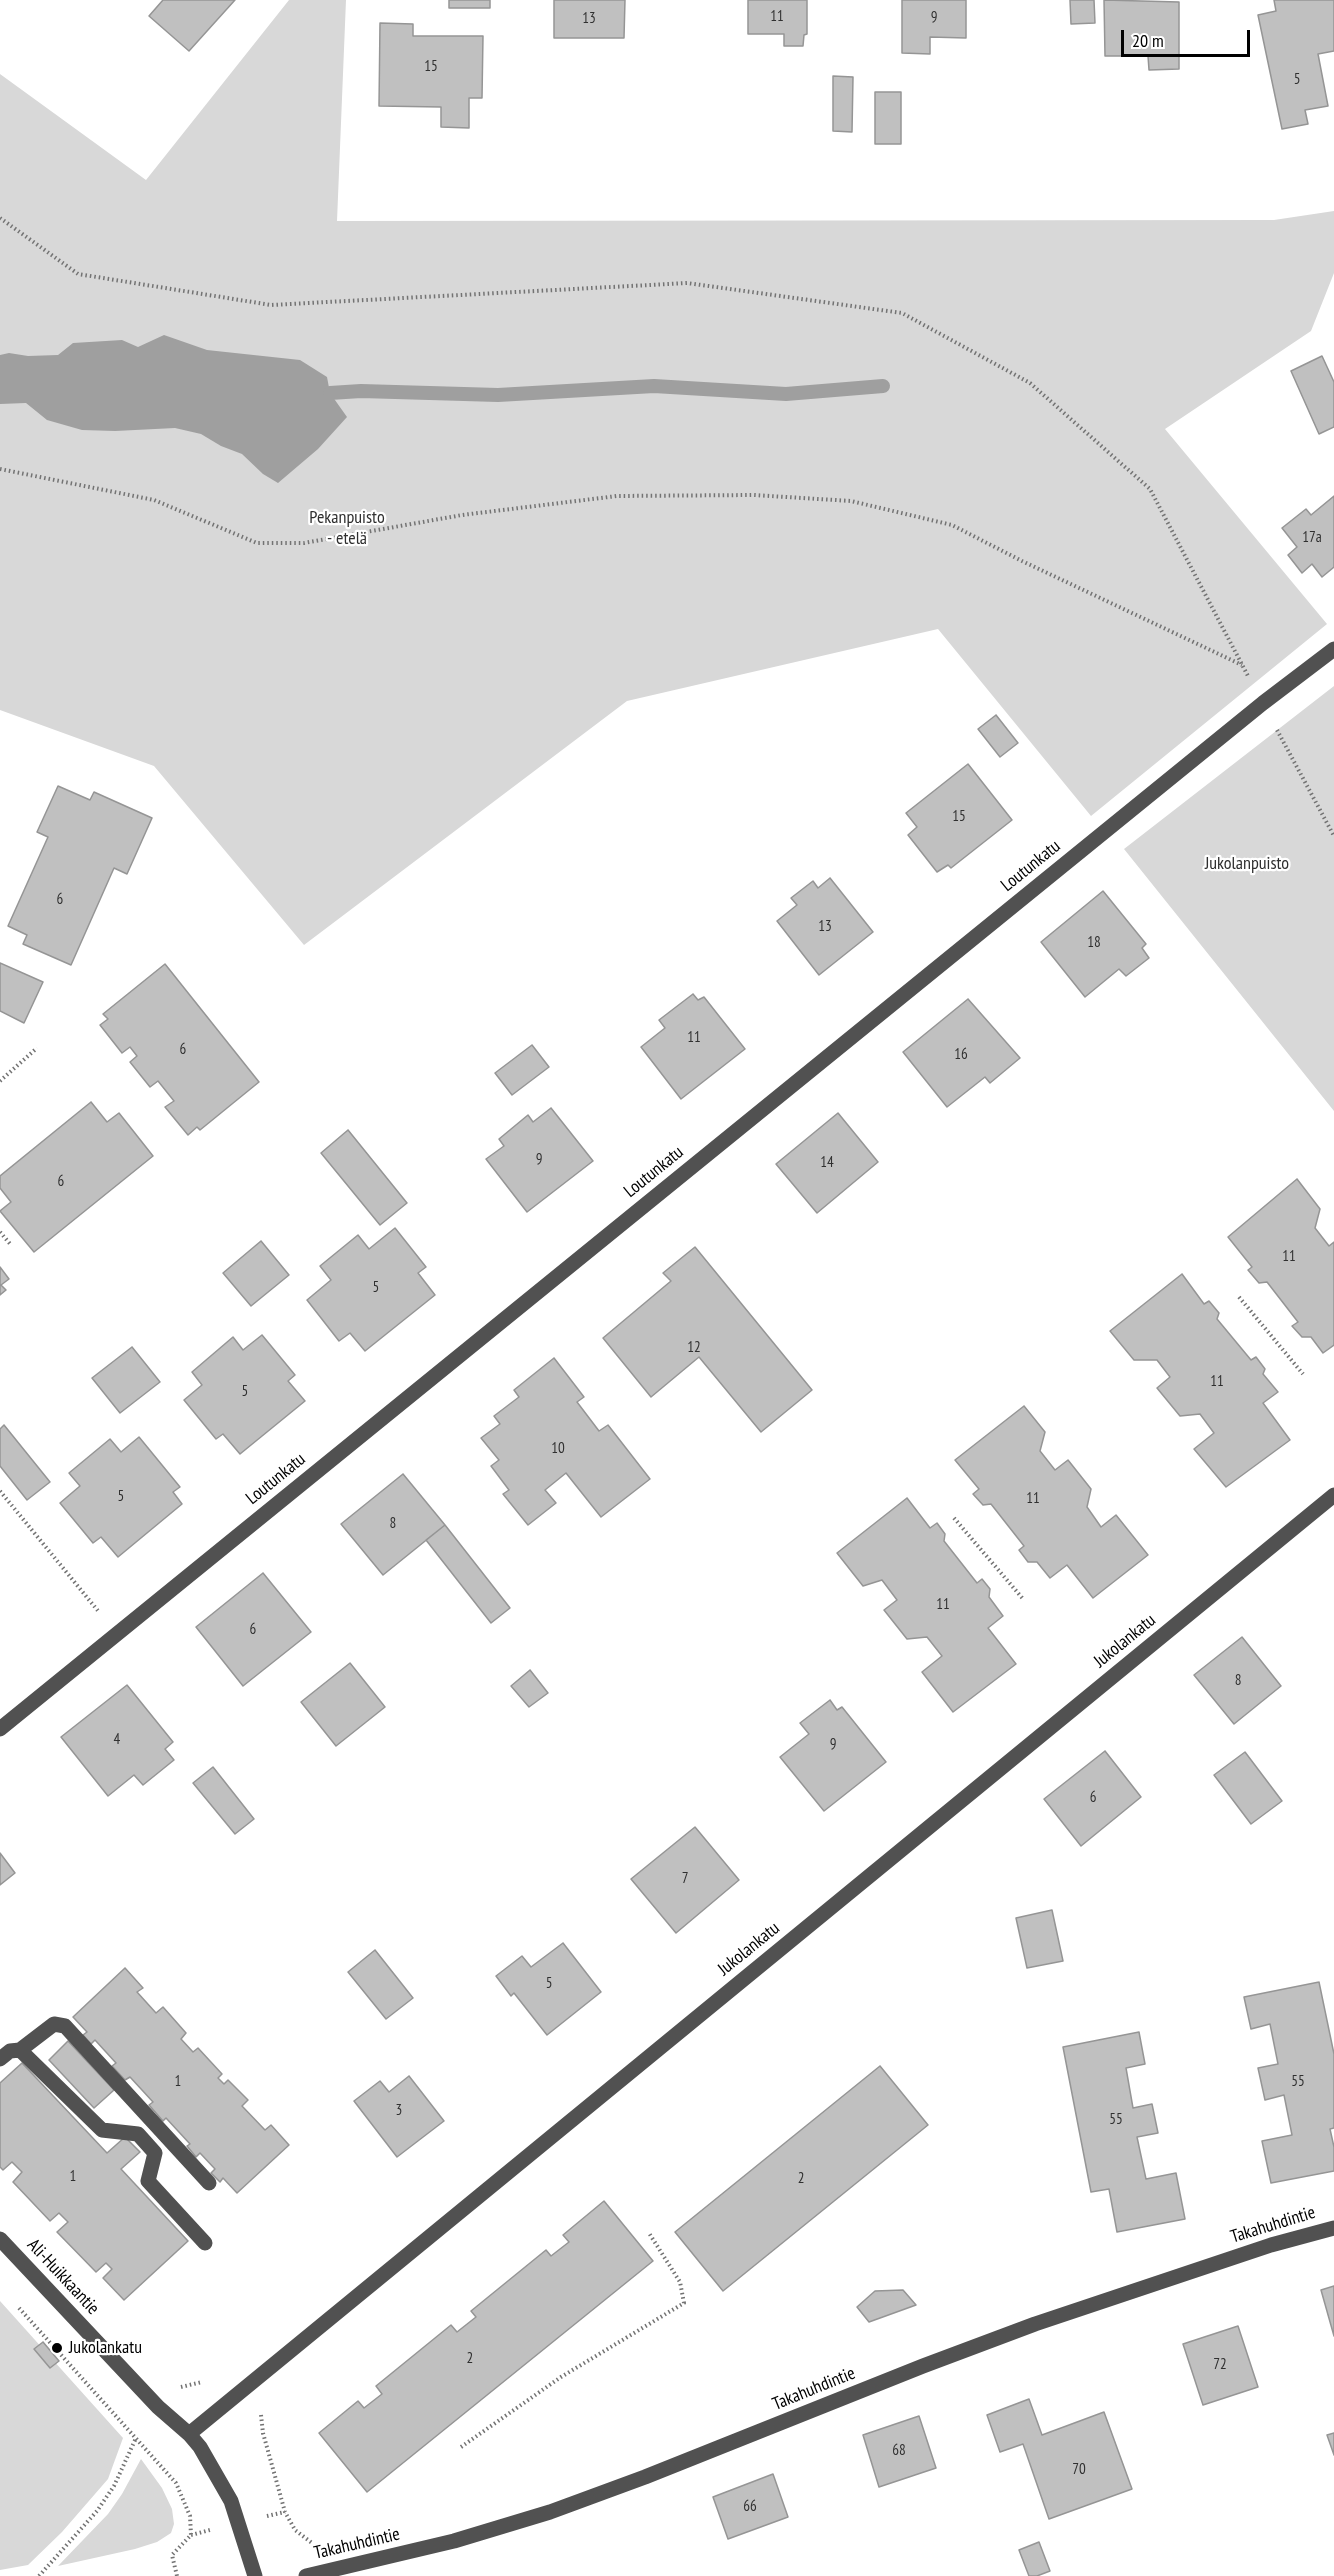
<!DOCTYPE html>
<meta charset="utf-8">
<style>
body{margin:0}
#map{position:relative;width:1334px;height:2576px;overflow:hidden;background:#fff;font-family:"PT Sans Narrow",sans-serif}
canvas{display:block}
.scale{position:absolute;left:1121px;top:30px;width:129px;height:27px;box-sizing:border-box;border:3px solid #000;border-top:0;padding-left:8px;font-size:18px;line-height:21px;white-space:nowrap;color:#000;-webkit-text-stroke:4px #fff;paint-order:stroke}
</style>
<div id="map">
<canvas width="1334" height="2576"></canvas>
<div class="scale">20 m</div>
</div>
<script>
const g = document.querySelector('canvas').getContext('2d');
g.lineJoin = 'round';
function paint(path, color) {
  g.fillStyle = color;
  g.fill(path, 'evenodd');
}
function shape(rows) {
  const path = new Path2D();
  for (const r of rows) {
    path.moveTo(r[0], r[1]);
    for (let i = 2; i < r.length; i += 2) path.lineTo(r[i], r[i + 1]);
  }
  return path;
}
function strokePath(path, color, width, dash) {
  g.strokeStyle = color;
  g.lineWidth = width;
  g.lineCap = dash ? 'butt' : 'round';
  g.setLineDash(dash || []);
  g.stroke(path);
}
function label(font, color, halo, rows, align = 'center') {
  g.font = font + ' "PT Sans Narrow",sans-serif';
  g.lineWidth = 4.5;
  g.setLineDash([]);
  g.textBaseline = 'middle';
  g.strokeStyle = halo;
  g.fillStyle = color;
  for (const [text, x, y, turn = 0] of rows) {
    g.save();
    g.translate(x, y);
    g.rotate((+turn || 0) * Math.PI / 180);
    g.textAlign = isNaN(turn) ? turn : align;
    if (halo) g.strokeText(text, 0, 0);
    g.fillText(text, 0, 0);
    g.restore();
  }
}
const green = shape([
 [289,0,346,0,337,221,1274,220,1334,211,1334,273,1311,331,1165,429,1327,624,1091,816,938,629,627,701,304,945,154,766,0,710,0,74,146,180],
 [1334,686,1334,1111,1124,849],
 [0,2301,123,2438,108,2479,62,2532,28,2565,0,2570],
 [141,2459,162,2488,172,2509,174,2524,171,2533,157,2542,135,2549,58,2566,108,2514,122,2494]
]);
const water = shape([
 [164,335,207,350,300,360,327,377,330,393,347,417,318,449,278,483,263,474,242,454,221,446,201,434,175,428,115,431,82,430,47,420,26,403,0,404,0,355,9,353,28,356,58,355,73,343,122,340,138,347]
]);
const stream = shape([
 [330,393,361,391,498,395,654,386,786,394,883,386]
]);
const building = shape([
 [163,0,235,0,189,51,149,16,163,0],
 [449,0,490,0,490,8,449,8,449,0],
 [554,0,625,0,624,38,554,38,554,0],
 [748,0,807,0,807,34,804,35,803,46,784,46,784,34,748,34,748,0],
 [902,0,966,0,966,38,930,37,930,54,902,53,902,0],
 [1070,0,1094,0,1095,23,1071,24,1070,0],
 [1104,0,1179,2,1179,69,1149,70,1148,56,1105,56,1104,0],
 [1274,0,1334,0,1334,51,1318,54,1328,106,1305,110,1308,124,1282,129,1258,15,1276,11,1274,0],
 [380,23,413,24,413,36,483,36,482,98,469,98,469,128,441,127,441,107,379,106,380,23],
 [833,76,853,77,852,132,833,131,833,76],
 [875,92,901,92,901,144,875,144,875,92],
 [1322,356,1334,382,1334,427,1319,434,1291,371,1322,356],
 [1334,496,1334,567,1322,577,1312,564,1302,573,1288,555,1297,547,1282,528,1306,509,1311,515,1334,496],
 [996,715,1018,743,1000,757,978,729,996,715],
 [968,764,1012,820,951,868,948,865,937,872,908,835,917,827,906,813,968,764],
 [58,786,90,800,94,792,152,818,127,874,114,868,71,965,23,944,27,935,8,926,48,837,37,832,58,786],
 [830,878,873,932,819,975,777,921,797,905,791,898,813,881,818,888,830,878],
 [1103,891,1146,944,1142,948,1149,958,1126,976,1119,969,1085,997,1041,942,1103,891],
 [0,963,43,982,24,1023,0,1011,0,963],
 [165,964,259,1082,200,1130,197,1127,188,1135,165,1107,174,1101,158,1081,150,1087,130,1062,137,1056,130,1047,122,1053,100,1025,108,1019,103,1014,165,964],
 [693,994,698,1000,704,997,745,1049,681,1099,641,1047,665,1028,659,1020,693,994],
 [968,999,1020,1058,990,1083,985,1077,947,1107,903,1052,968,999],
 [532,1045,549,1067,512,1095,495,1073,532,1045],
 [91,1102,107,1122,119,1113,153,1156,34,1252,0,1211,11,1202,0,1188,0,1176,91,1102],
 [551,1108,593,1161,527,1212,486,1159,504,1146,499,1139,528,1115,533,1122,551,1108],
 [838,1113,878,1162,817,1213,776,1164,838,1113],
 [348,1130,407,1203,380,1225,321,1153,348,1130],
 [1297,1179,1320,1209,1315,1228,1329,1246,1334,1242,1334,1345,1323,1353,1311,1337,1302,1337,1292,1326,1298,1322,1267,1282,1259,1283,1248,1270,1252,1267,1228,1237,1297,1179],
 [395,1228,426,1267,418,1273,435,1295,365,1351,350,1333,339,1341,307,1300,331,1280,320,1266,358,1235,369,1249,395,1228],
 [261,1241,289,1275,251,1306,223,1273,261,1241],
 [695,1247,812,1390,761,1432,699,1357,651,1397,603,1338,671,1281,663,1273,695,1247],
 [0,1267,9,1279,1,1285,6,1290,0,1295,0,1267],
 [1182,1274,1204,1304,1209,1301,1219,1313,1217,1319,1251,1360,1256,1357,1265,1369,1263,1374,1278,1392,1263,1403,1290,1440,1226,1487,1194,1449,1214,1433,1200,1414,1180,1416,1157,1388,1170,1377,1157,1360,1134,1360,1110,1331,1182,1274],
 [262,1335,295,1375,288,1381,305,1401,240,1454,223,1434,216,1439,184,1400,202,1385,192,1372,233,1337,243,1350,262,1335],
 [132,1347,160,1382,120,1413,92,1378,132,1347],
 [554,1358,584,1397,577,1402,599,1431,608,1425,650,1479,601,1517,566,1473,545,1490,556,1503,528,1525,503,1494,509,1490,491,1466,499,1460,481,1438,500,1424,494,1416,519,1397,514,1390,554,1358],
 [1024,1406,1045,1432,1040,1451,1055,1470,1068,1460,1091,1489,1087,1507,1101,1527,1116,1515,1148,1555,1093,1598,1067,1565,1050,1578,1037,1562,1028,1562,1019,1550,1024,1546,991,1504,983,1505,973,1494,979,1489,955,1460,1024,1406],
 [4,1425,50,1482,27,1500,0,1466,0,1429,4,1425],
 [139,1437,180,1487,173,1492,182,1504,118,1557,101,1537,93,1543,60,1503,80,1486,69,1473,110,1439,121,1452,139,1437],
 [403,1474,445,1525,383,1575,341,1524,403,1474],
 [907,1498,930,1528,937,1523,945,1534,944,1541,977,1583,982,1579,990,1589,989,1597,1003,1616,988,1628,1016,1664,953,1712,922,1672,942,1656,927,1637,907,1639,884,1610,897,1600,882,1580,863,1586,837,1553,907,1498],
 [445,1525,510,1608,491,1623,426,1540,445,1525],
 [263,1573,311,1632,243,1686,196,1627,263,1573],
 [1242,1637,1281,1686,1234,1724,1194,1675,1242,1637],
 [350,1663,385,1707,336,1746,301,1702,350,1663],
 [530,1670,548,1693,529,1707,511,1686,530,1670],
 [127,1685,173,1742,165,1749,174,1760,143,1785,134,1775,108,1796,61,1737,127,1685],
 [830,1700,837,1710,842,1707,886,1762,824,1811,780,1757,809,1734,800,1723,830,1700],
 [1105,1751,1141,1797,1081,1846,1044,1799,1105,1751],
 [1245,1752,1282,1801,1251,1824,1214,1775,1245,1752],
 [213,1767,254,1819,235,1834,193,1783,213,1767],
 [695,1827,739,1880,676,1933,631,1879,695,1827],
 [0,1853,15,1873,0,1885,0,1853],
 [1052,1910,1063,1961,1027,1968,1016,1918,1052,1910],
 [563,1943,601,1992,547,2035,514,1993,511,1996,496,1976,522,1956,531,1967,563,1943],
 [375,1950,413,1998,386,2019,348,1972,375,1950],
 [125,1968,143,1988,137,1992,156,2013,163,2007,186,2033,181,2039,193,2052,198,2048,222,2074,218,2078,224,2084,228,2080,248,2100,242,2106,265,2130,271,2125,289,2145,237,2193,223,2178,220,2182,211,2173,215,2169,200,2153,196,2157,187,2146,190,2144,166,2118,163,2121,149,2105,153,2102,130,2077,125,2080,112,2066,116,2063,95,2040,91,2044,83,2035,87,2032,73,2017,125,1968],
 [1319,1982,1334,2054,1334,2128,1330,2129,1334,2147,1334,2171,1271,2183,1262,2141,1292,2135,1284,2095,1265,2100,1258,2068,1278,2064,1270,2024,1251,2029,1244,1997,1319,1982],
 [1139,2032,1145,2064,1126,2068,1133,2108,1152,2104,1158,2133,1137,2137,1146,2179,1176,2173,1185,2219,1117,2232,1109,2189,1091,2192,1063,2047,1139,2032],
 [68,2041,114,2090,94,2108,49,2060,68,2041],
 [22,2063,107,2153,125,2137,140,2152,121,2169,188,2241,124,2300,103,2278,112,2269,106,2263,96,2272,57,2232,68,2222,59,2213,50,2221,13,2182,22,2172,12,2162,3,2170,0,2167,0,2083,22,2063],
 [880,2066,928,2125,723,2291,675,2232,880,2066],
 [409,2076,444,2121,397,2157,354,2101,380,2081,389,2092,409,2076],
 [604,2201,653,2261,367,2492,319,2433,358,2401,364,2408,382,2394,376,2386,451,2325,457,2332,476,2317,471,2311,546,2250,551,2256,569,2242,563,2235,604,2201],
 [1334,2286,1334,2336,1321,2290,1334,2286],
 [903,2290,916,2305,869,2322,857,2307,875,2291,903,2290],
 [1238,2326,1258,2387,1203,2405,1183,2344,1238,2326],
 [43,2342,59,2361,50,2368,34,2349,43,2342],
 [1029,2399,1042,2435,1104,2412,1132,2489,1049,2519,1023,2444,1000,2452,987,2415,1029,2399],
 [919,2416,936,2468,879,2487,863,2435,919,2416],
 [1334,2433,1334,2455,1327,2435,1334,2433],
 [773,2474,788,2517,728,2539,713,2497,773,2474],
 [1039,2542,1050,2571,1037,2576,1029,2576,1019,2550,1039,2542]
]);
const path = shape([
 [0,218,78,274,271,305,687,283,902,313,1030,383,1150,489,1248,676],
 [0,469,154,500,257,543,304,543,462,515,617,496,754,495,851,501,952,525,1022,561,1242,665],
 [1277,730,1334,836],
 [0,1081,37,1048],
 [0,1232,11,1245],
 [1239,1297,1303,1374],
 [0,1491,99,1612],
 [954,1518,1024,1600],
 [19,2308,176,2483,190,2516,191,2535,172,2555,177,2576],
 [181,2387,202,2382],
 [261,2415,263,2433,285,2512,295,2530,312,2543],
 [461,2447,561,2377,684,2303,680,2282,649,2233],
 [267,2516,285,2512],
 [191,2535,210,2530],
 [39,2576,97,2511,114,2486,136,2438]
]);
const minor = shape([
 [0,1729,1263,703,1334,649],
 [20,2050,54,2024,65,2026,209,2183],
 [0,2059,10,2051,20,2050,102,2130,138,2134,155,2153,148,2181,205,2243],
 [0,2239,158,2407,189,2434,200,2447,231,2501,255,2576],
 [189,2434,1334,1495],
 [306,2576,454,2541,550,2512,645,2477,923,2366,1035,2324,1271,2245,1334,2228]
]);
const markers = [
 [57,2348,6,"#000"]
];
const numberNames = [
 ["11",777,17],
 ["9",934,18],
 ["13",589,19],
 ["15",431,67],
 ["5",1297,80],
 ["17a",1312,538],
 ["15",959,817],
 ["6",60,900],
 ["13",825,927],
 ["18",1094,943],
 ["11",694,1038],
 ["6",183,1050],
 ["16",961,1055],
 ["9",539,1160],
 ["14",827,1163],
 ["6",61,1182],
 ["11",1289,1257],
 ["5",376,1288],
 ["12",694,1348],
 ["11",1217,1382],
 ["5",245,1392],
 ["10",558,1449],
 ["5",121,1497],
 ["11",1033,1499],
 ["8",393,1524],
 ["11",943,1605],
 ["6",253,1630],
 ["8",1238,1681],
 ["4",117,1740],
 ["9",833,1745],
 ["6",1093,1798],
 ["7",685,1879],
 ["5",549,1984],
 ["1",178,2082],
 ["55",1298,2082],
 ["3",399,2111],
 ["55",1116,2120],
 ["1",73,2177],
 ["2",801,2179],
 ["2",470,2359],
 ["72",1220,2365],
 ["68",899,2451],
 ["70",1079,2470],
 ["66",750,2507]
];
const parkNames = [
 ["Pekanpuisto",347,518],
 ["- etelä",347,539],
 ["Jukolanpuisto",1247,864]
];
const streetNames = [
 ["Loutunkatu",1031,866,-39],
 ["Loutunkatu",654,1172,-39],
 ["Loutunkatu",276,1479,-39],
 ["Jukolankatu",1125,1641,-39],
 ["Jukolankatu",749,1949,-39],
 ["Takahuhdintie",1273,2225,-17],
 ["Ali-Huikkaantie",63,2277,47],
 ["Takahuhdintie",814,2389,-22],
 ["Takahuhdintie",357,2544,-13]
];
const poiNames = [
 ["Jukolankatu",69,2348]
];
paint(green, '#d8d8d8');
paint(water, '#9f9f9f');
strokePath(stream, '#9f9f9f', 14);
paint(building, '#c0c0c0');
strokePath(building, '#959595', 1.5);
strokePath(path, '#737373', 4, [1.5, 3]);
strokePath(minor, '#515151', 15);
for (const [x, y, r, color] of markers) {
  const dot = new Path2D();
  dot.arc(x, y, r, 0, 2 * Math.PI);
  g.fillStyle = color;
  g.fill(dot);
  strokePath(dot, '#fff', 2);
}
label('15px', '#303030', null, numberNames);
label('18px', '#2f2f2f', '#fff', parkNames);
label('18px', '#000', '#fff', streetNames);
label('18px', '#000', '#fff', poiNames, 'left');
</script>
